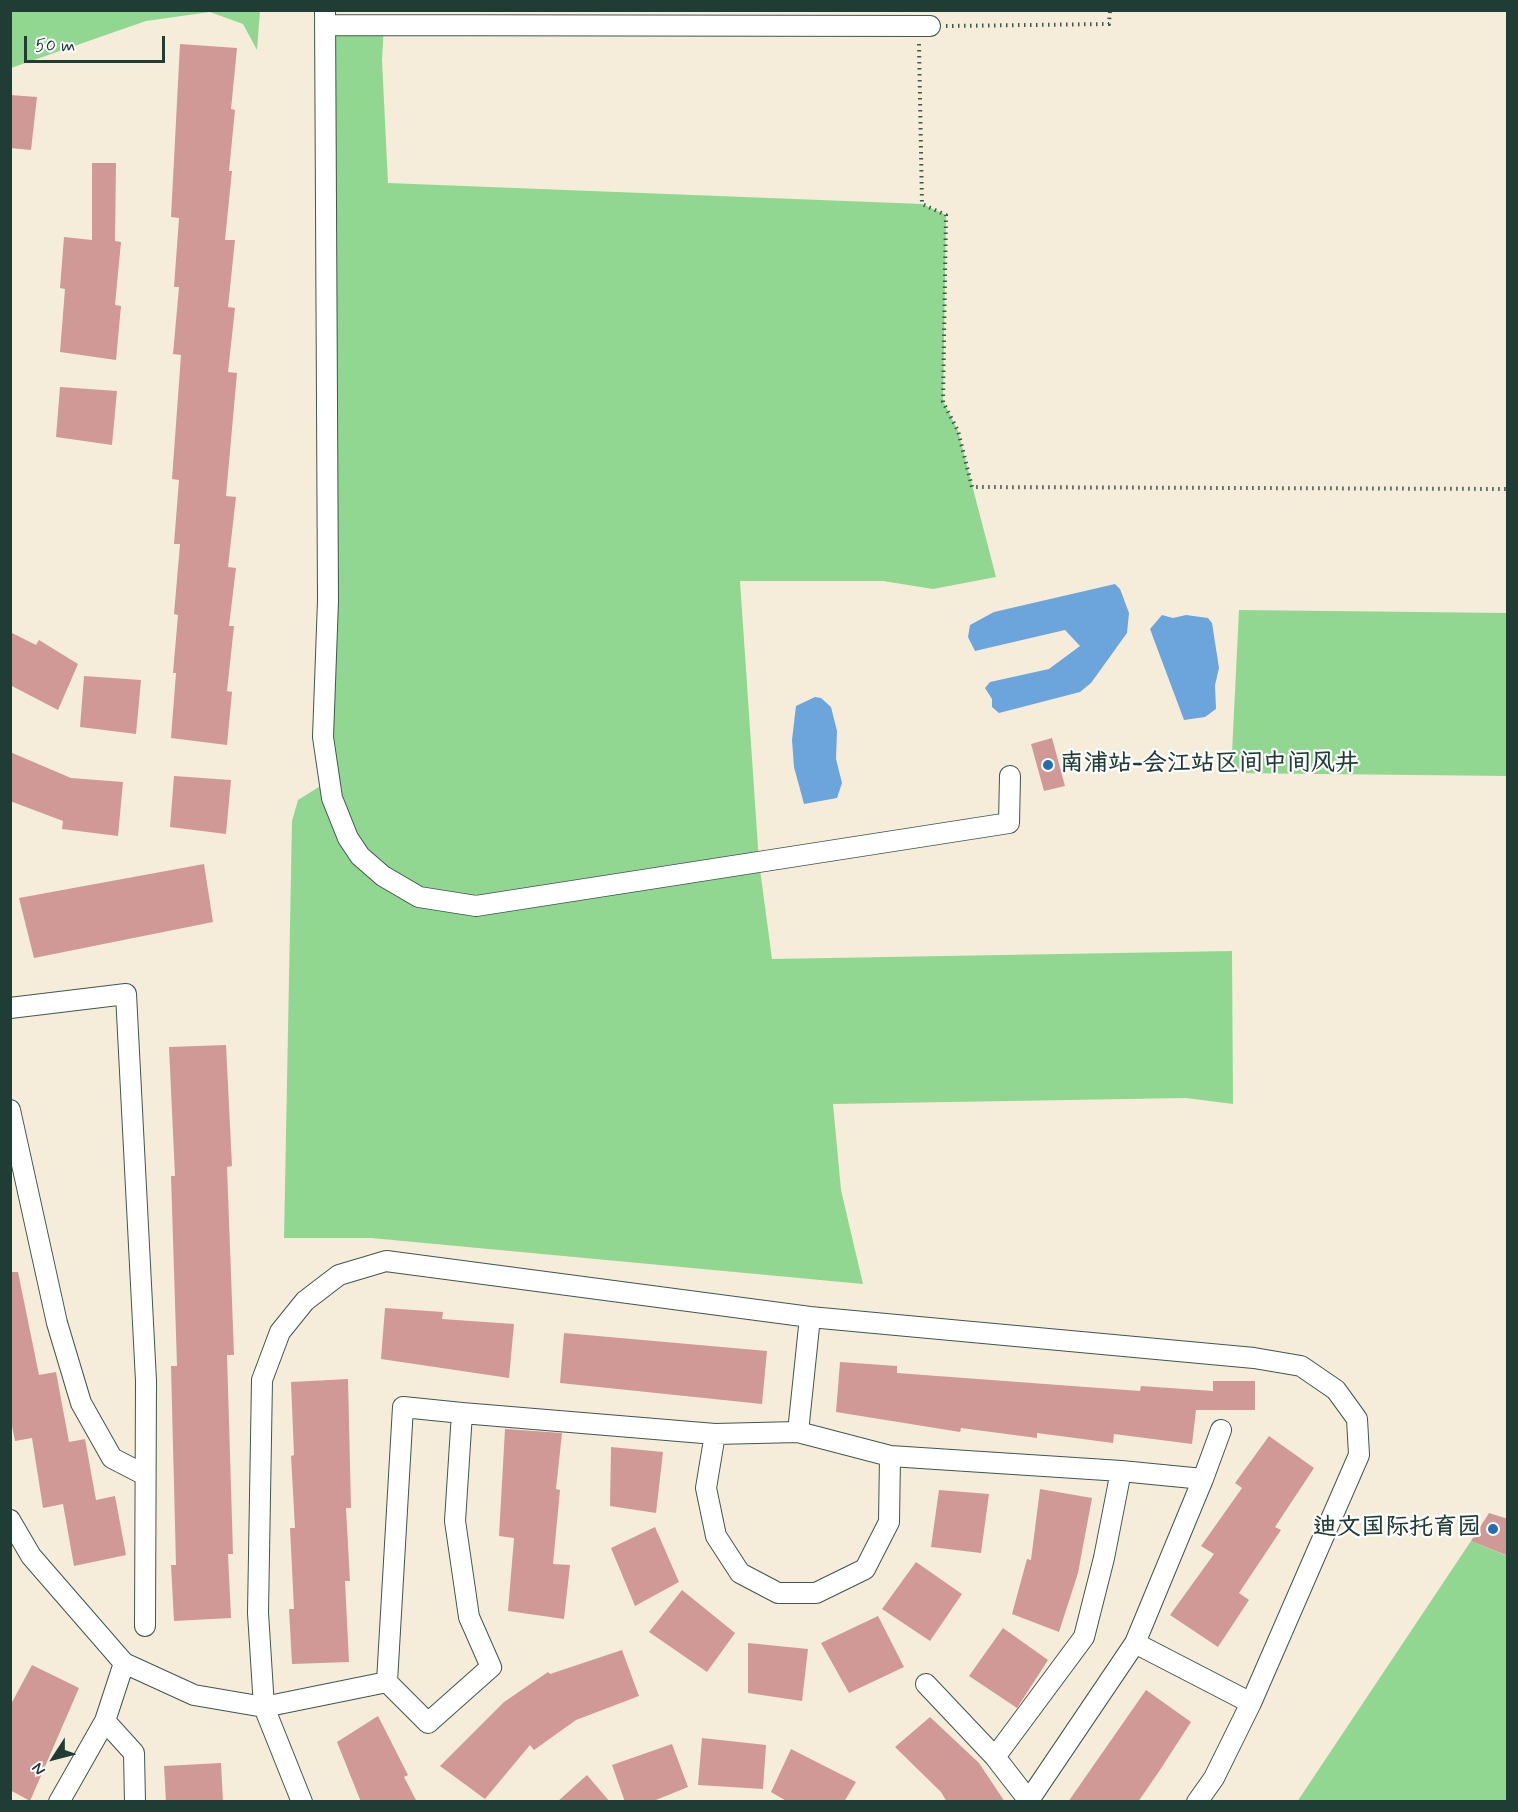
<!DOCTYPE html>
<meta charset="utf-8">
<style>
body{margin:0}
#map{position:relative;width:1518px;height:1812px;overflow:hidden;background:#f5edda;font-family:Mynerve,sans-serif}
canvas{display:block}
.frame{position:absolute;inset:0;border:12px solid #1f3d34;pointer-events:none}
.north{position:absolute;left:24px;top:1728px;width:60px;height:60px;-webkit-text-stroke:4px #fff;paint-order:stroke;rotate:234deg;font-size:16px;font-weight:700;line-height:24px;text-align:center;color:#1f3d34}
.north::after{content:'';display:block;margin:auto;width:21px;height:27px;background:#1f3d34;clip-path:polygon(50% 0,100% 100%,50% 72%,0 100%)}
.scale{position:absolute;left:24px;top:36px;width:141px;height:27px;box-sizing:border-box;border:3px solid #1f3d34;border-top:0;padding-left:8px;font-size:18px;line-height:21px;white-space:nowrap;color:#1f3d34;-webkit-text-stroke:4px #fff;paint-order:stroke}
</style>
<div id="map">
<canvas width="1518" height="1812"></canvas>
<div class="frame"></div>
<div class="north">N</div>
<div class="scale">50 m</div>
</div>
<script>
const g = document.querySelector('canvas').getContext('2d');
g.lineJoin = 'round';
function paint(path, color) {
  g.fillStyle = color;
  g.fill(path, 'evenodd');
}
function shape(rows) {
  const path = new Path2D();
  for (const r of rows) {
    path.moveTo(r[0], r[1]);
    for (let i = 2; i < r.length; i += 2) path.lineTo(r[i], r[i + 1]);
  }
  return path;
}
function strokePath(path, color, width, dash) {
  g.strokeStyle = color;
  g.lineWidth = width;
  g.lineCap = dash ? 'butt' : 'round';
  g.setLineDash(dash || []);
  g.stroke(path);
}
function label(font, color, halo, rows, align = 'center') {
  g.font = font + ' Mynerve,"LXGW WenKai TC",sans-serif';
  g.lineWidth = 4.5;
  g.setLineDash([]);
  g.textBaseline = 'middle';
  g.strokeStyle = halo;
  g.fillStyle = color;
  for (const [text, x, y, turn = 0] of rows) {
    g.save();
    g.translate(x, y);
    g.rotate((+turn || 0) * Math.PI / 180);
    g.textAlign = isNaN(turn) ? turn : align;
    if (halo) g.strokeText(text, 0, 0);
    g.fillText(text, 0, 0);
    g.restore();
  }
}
const green = shape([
 [10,11,11,10,260,11,257,50,243,24,210,12,146,21,11,68],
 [325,25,384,25,382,60,388,183,922,204,946,215,943,401,958,431,996,577,933,589,883,581,740,581,759,862,772,959,1232,951,1233,1104,1186,1098,833,1104,841,1190,863,1284,371,1238,284,1238,292,821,298,800,330,780],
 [1239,610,1507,613,1507,776,1231,773],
 [1471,1541,1507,1556,1507,1801,1297,1802]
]);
const water = shape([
 [1115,584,1120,589,1129,613,1127,633,1091,683,1080,692,999,713,992,707,992,699,985,688,990,682,1049,669,1080,646,1065,630,975,651,968,637,970,625,994,612],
 [1162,615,1173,618,1186,615,1208,618,1212,623,1219,668,1215,685,1216,709,1205,717,1184,720,1150,629],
 [815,697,821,698,831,707,837,731,836,759,842,783,837,798,804,804,794,767,792,740,796,706]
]);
const building = shape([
 [180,44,237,48,231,109,235,110,229,171,232,171,225,240,235,240,228,307,235,308,228,372,237,373,226,496,236,497,228,567,236,568,229,626,234,626,227,691,232,692,227,745,171,738,176,673,173,673,178,615,174,614,180,544,174,544,179,480,172,479,181,355,173,354,179,287,174,287,179,218,171,217],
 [10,95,37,97,31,150,10,148],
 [92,163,116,163,115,241,121,242,115,305,121,306,116,360,60,352,65,289,60,288,64,237,92,240],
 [60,387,117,391,112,445,56,437],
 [10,632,36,645,39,640,78,664,58,710,10,685],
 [84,676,141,680,136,734,80,727],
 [1052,738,1065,786,1044,791,1031,744],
 [10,752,71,778,123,782,118,836,62,829,63,821,10,801],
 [174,776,231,780,226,834,170,827],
 [204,864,213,922,34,958,19,898],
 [226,1045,232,1166,227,1167,234,1355,227,1355,233,1554,228,1554,231,1618,174,1621,171,1565,176,1565,171,1366,177,1366,171,1176,175,1176,169,1047],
 [10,1272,18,1272,39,1375,56,1372,69,1442,85,1439,96,1500,115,1496,126,1555,74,1566,63,1504,43,1508,32,1438,15,1441,10,1416],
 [385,1308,443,1312,442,1319,514,1324,509,1378,381,1359],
 [564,1333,767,1351,762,1404,560,1383],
 [840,1362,897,1366,897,1373,1140,1391,1141,1386,1213,1391,1213,1381,1255,1381,1255,1410,1196,1410,1192,1444,1114,1434,1113,1443,1037,1433,1037,1438,961,1428,960,1432,836,1412],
 [348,1379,351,1508,346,1508,350,1581,345,1581,349,1662,292,1664,289,1609,294,1609,290,1528,295,1528,291,1456,294,1455,291,1382],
 [505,1429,562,1433,556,1489,560,1490,553,1564,570,1565,564,1619,508,1611,514,1538,499,1536],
 [1269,1436,1314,1468,1275,1527,1281,1530,1239,1593,1249,1600,1218,1647,1170,1615,1214,1554,1201,1546,1242,1488,1235,1483],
 [611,1447,663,1452,656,1513,610,1506],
 [1040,1489,1092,1498,1078,1573,1059,1632,1012,1614,1027,1559,1031,1560],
 [939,1490,989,1494,981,1553,931,1547],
 [1489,1513,1508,1519,1508,1556,1471,1541],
 [655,1527,679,1582,635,1606,611,1548],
 [916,1562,962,1594,930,1641,882,1609],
 [682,1590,735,1633,707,1672,649,1632],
 [878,1616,904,1667,849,1693,821,1643],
 [1003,1628,1048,1660,1017,1708,969,1676],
 [748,1643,808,1649,802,1701,748,1693],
 [622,1650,639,1696,576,1720,534,1750,530,1745,485,1799,440,1766,504,1702,548,1672,550,1674],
 [32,1665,79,1688,30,1801,10,1790,10,1706],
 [1146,1690,1191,1722,1160,1770,1138,1802,1068,1802],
 [378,1716,408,1775,404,1777,417,1802,361,1802,337,1742],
 [930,1717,979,1763,1005,1802,947,1802,941,1792,895,1747],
 [702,1738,766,1745,763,1789,698,1785],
 [672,1744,688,1787,651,1802,625,1802,612,1765],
 [791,1749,856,1782,844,1802,788,1802,771,1792],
 [221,1763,223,1802,166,1802,164,1766],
 [587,1775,610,1802,557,1802]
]);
const path = shape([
 [946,26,1109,24,1110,10],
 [919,44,922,204,946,215,943,402,958,431,972,487,1508,489]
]);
const minor = shape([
 [325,10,328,601,323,737,332,798,348,838,360,856,383,876,419,897,476,906,1009,823,1010,776],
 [325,25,930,26],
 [10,1008,126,994,146,1381,145,1626],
 [10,1110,57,1323,81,1403,112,1458,145,1475],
 [403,1407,462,1413,455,1521,469,1617,491,1667,428,1723,387,1682,403,1407],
 [462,1413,715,1434,798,1432,890,1456,1121,1471,1203,1479],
 [798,1432,810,1317],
 [715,1434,706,1488,716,1536,740,1573,778,1593,816,1593,865,1569,889,1522,890,1456],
 [10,1520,31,1556,124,1663,194,1695,264,1707,387,1682],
 [1135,1643,1251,1703],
 [926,1684,995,1757,1030,1802],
 [105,1721,134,1753,135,1802],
 [995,1757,1084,1637,1104,1558,1121,1471],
 [1029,1800,1135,1643,1203,1479,1221,1430],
 [59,1802,105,1721,124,1663],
 [302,1802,264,1707,258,1613,262,1380,280,1332,305,1301,339,1275,386,1261,810,1317,1254,1358,1301,1366,1336,1390,1357,1419,1359,1455,1251,1703,1214,1778,1197,1802]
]);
const markers = [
 [1048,765,6,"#1f6fb2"],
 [1493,1529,6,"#1f6fb2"]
];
const poiNames = [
 ["南浦站-会江站区间中间风井",1060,765],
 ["迪文国际托育园",1481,1529,"right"]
];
paint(green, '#91d792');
paint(water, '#6ba5db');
paint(building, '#d09995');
strokePath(minor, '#3f574d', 22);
strokePath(path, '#3f574d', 4, [1.5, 4.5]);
strokePath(minor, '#fff', 20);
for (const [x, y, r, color] of markers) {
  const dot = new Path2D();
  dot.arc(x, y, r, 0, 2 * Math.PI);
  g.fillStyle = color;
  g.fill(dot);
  strokePath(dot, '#fff', 2);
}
label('bold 24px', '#1f3d34', '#fff', poiNames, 'left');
</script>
